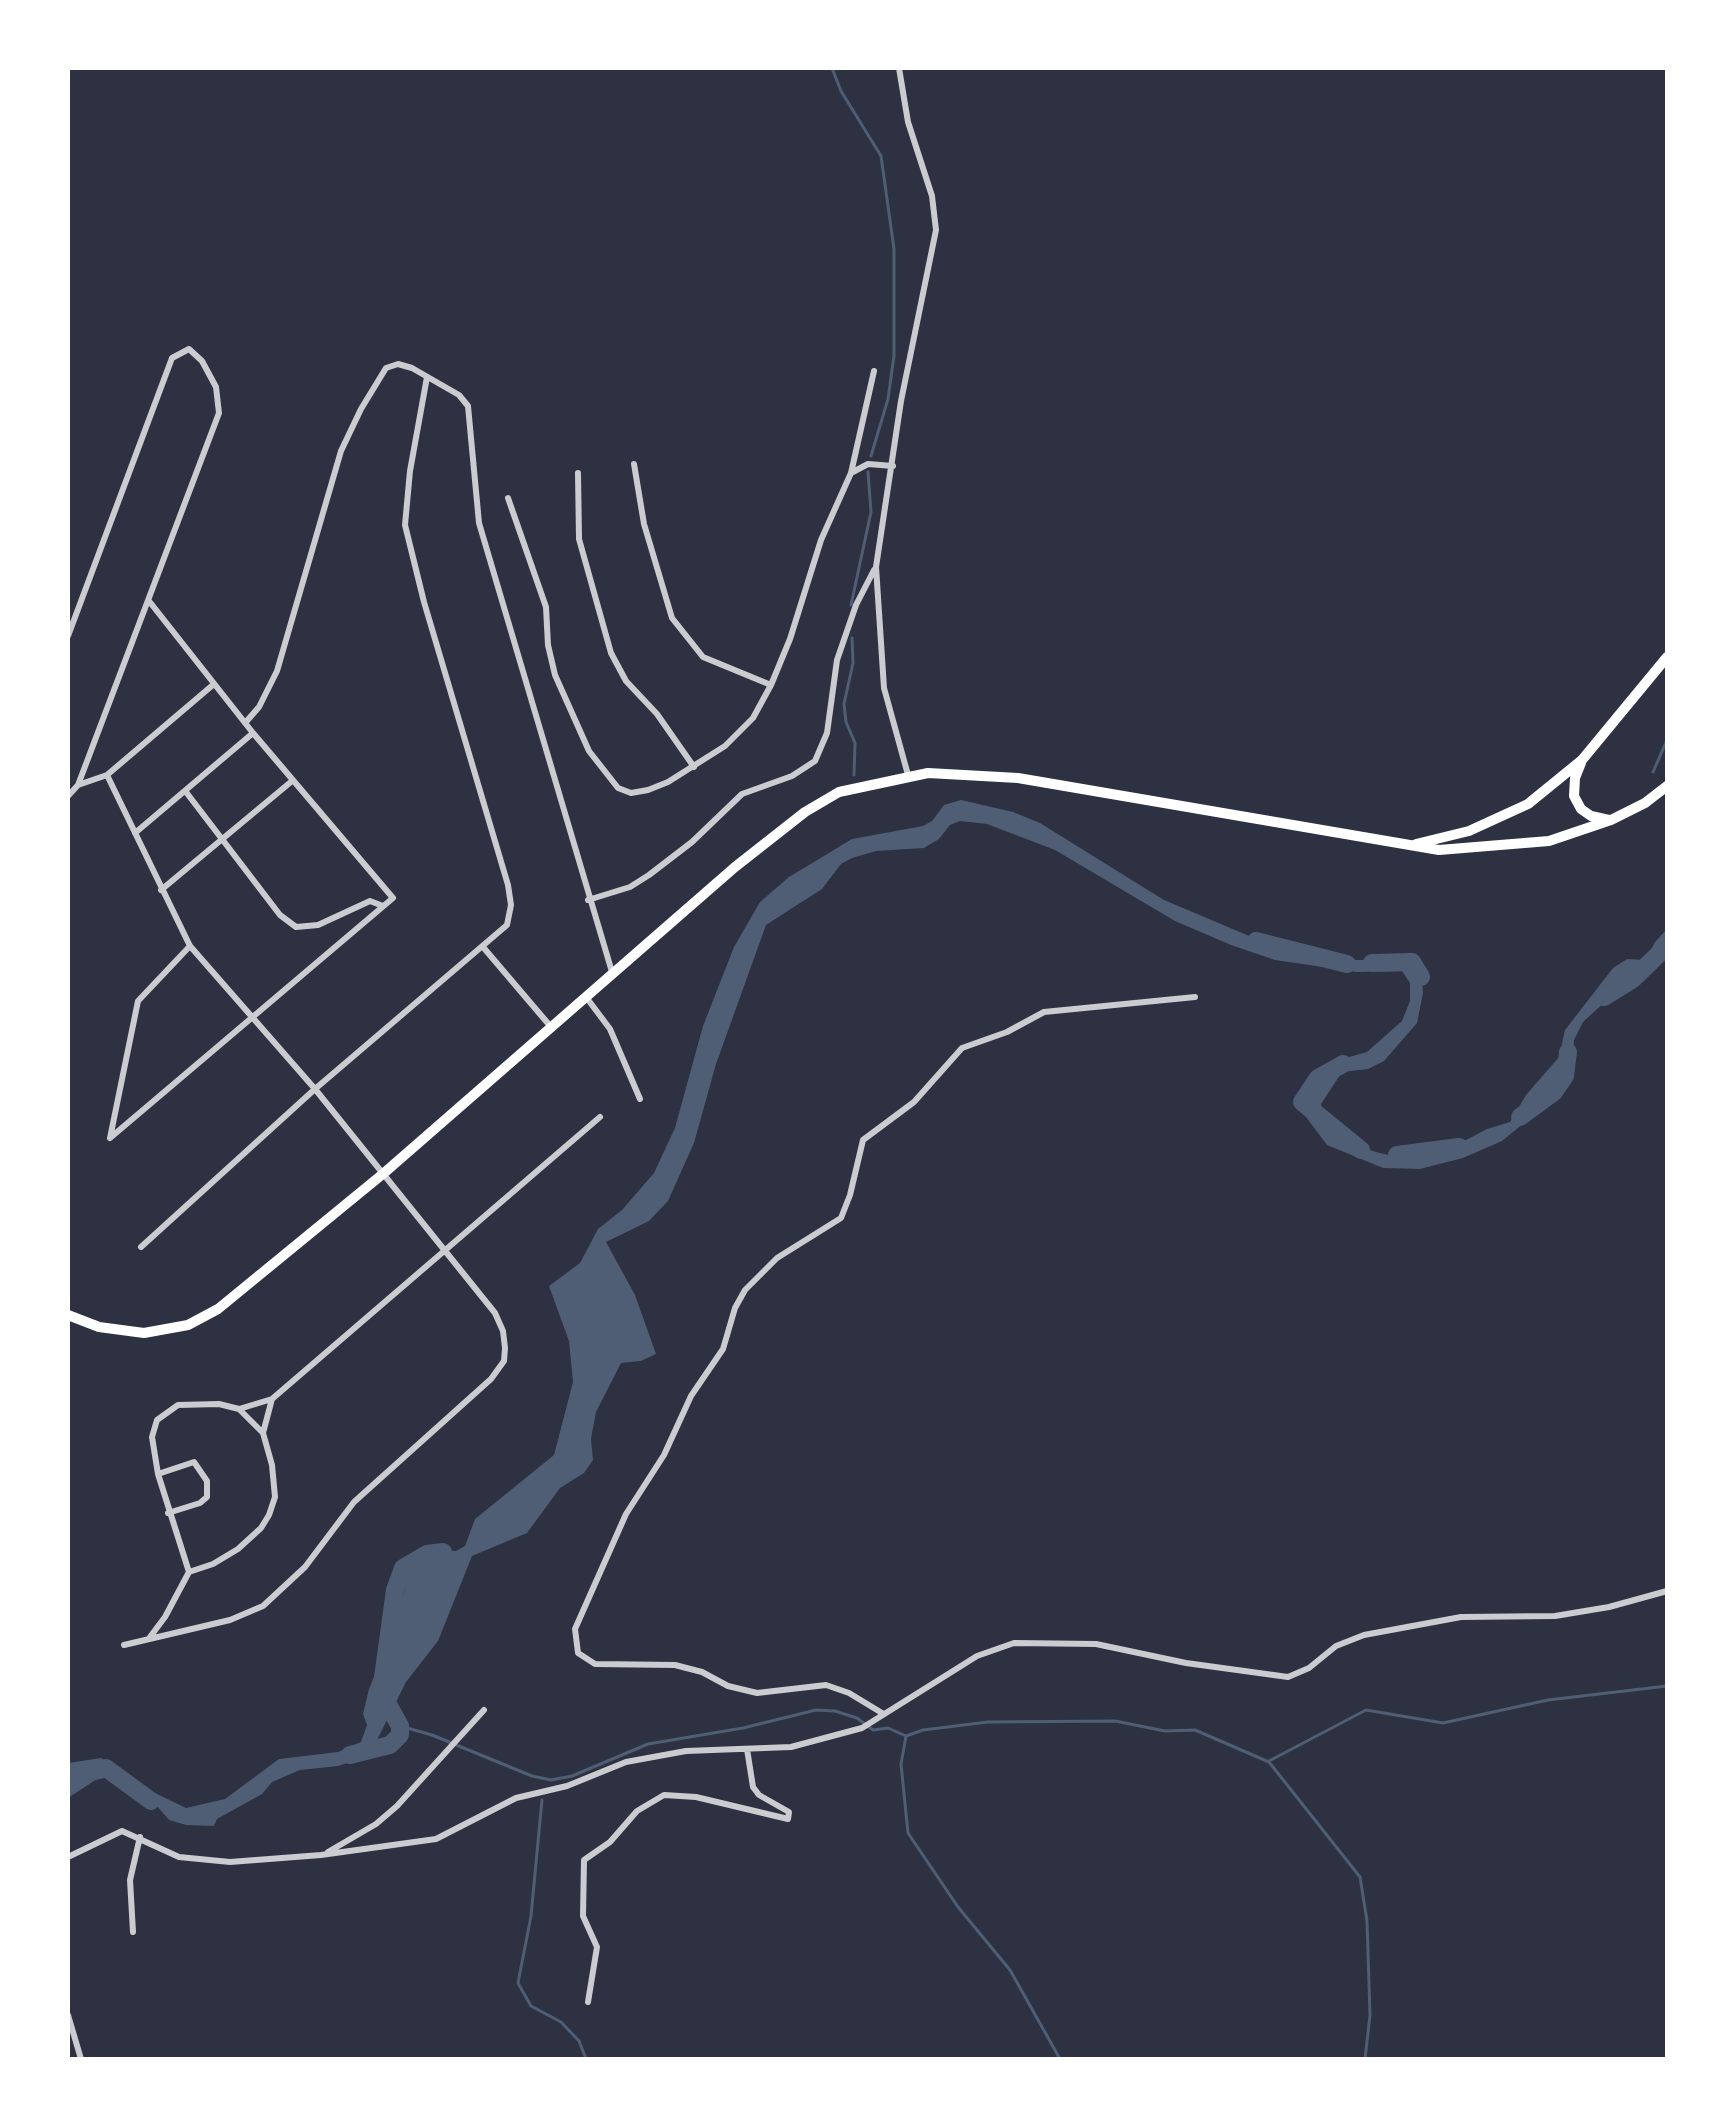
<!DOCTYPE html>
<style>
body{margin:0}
#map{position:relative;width:1735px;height:2127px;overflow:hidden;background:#2d3142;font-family:"Asap Condensed",sans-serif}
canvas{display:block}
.frame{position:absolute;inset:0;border:70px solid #fff;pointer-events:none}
</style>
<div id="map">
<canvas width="1735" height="2127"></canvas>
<div class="frame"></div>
</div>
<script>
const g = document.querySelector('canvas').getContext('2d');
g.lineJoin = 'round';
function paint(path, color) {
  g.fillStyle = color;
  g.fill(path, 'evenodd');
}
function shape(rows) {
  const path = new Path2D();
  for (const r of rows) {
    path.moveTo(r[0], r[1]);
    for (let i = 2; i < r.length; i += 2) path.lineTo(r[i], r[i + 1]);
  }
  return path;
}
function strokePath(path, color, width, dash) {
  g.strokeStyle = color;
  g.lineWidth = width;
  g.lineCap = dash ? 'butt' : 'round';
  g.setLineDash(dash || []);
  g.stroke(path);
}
const water = shape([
 [961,800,1013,812,1040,823,1164,900,1292,954,1325,960,1412,960,1421,972,1423,993,1417,1023,1384,1061,1368,1069,1342,1072,1321,1104,1324,1121,1358,1146,1376,1152,1389,1155,1447,1150,1487,1129,1510,1122,1526,1095,1559,1057,1565,1030,1613,968,1627,959,1646,960,1655,942,1667,929,1667,955,1657,968,1628,981,1583,1022,1574,1040,1573,1065,1529,1119,1502,1141,1463,1158,1420,1169,1383,1168,1327,1145,1297,1105,1335,1061,1367,1052,1402,1021,1410,1001,1410,983,1402,971,1357,972,1275,960,1231,945,1175,921,1055,850,987,824,960,821,950,825,939,839,924,848,876,851,852,858,841,864,822,889,766,925,716,1064,694,1143,668,1201,649,1221,606,1242,635,1295,656,1354,641,1361,621,1363,596,1412,591,1439,593,1460,584,1473,560,1488,527,1533,472,1556,438,1641,406,1682,369,1756,338,1766,300,1770,272,1782,262,1794,217,1819,214,1826,186,1825,169,1820,156,1805,140,1799,131,1784,112,1777,97,1779,68,1798,68,1763,101,1758,153,1792,186,1808,225,1799,279,1759,338,1752,361,1742,367,1725,363,1714,369,1689,394,1628,410,1570,421,1554,431,1550,456,1551,465,1546,475,1519,554,1455,573,1382,569,1341,549,1286,580,1263,598,1229,622,1210,654,1173,675,1128,703,1026,734,947,760,902,789,877,852,839,923,826,932,821,944,805]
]);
const stream = shape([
 [832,68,841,91,881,156,894,249,894,356,888,399,871,456],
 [851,605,871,512,868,472],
 [852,638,853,663,844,704,846,722,855,743,854,775],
 [1653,772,1667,740],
 [400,1726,432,1735,532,1776,551,1780,572,1776,648,1744,743,1728,816,1710,835,1711,857,1718,873,1730,888,1728,906,1736],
 [1269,1761,1366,1710,1443,1723,1548,1700,1667,1686],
 [542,1800,531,1916,518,1983,531,2006,561,2022,579,2041,586,2059],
 [1060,2059,1010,1970,958,1907,908,1833,901,1764,906,1736,923,1730,988,1722,1115,1721,1165,1731,1195,1730,1269,1762,1360,1877,1367,1921,1370,2015,1365,2059]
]);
const river = shape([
 [1256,941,1347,964],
 [1372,963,1412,962,1421,977],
 [1604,997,1633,979,1667,946],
 [1343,1064,1318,1078,1302,1102,1361,1150],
 [1520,1117,1554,1092,1565,1076,1568,1052],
 [1397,1155,1459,1147],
 [350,1755,390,1745,400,1735,400,1726,381,1692,395,1590,403,1568,427,1554,443,1552],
 [68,1778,106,1768,151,1801]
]);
const minor = shape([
 [899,68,908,122,932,196,936,230,901,401,876,567,884,688,908,775],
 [634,464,644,524,672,618,703,657,771,685],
 [578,473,579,539,611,653,626,681,657,714,694,767],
 [851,473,868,464,893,466],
 [508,498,546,607,548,645,555,675,589,751,618,788,631,793,648,790,668,782,725,746,753,718,771,685,790,639,821,540,851,473,874,371],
 [68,636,172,358,189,349,202,361,216,387,219,413,78,785],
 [245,723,259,707,277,671,341,451,361,409,386,368,398,364,412,368,459,395,468,406,479,523,612,972],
 [107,775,190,946,315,1089,495,1313,503,1331,505,1348,504,1361,491,1379,354,1502,305,1567,263,1606,230,1620,124,1645],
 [186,792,280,915,296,927,318,925,370,901,383,906],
 [68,796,78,785,107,775,214,684],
 [135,833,253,733],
 [161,890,292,781],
 [588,900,630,887,649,875,692,842,742,794,792,776,815,761,827,733,837,660,856,605,874,570],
 [483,947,551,1027],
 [586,997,610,1029,640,1099],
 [110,1138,393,898,253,733,149,601],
 [110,1138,138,1001,190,946],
 [141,1247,315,1089,507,925,511,905,508,885,424,602,405,525,410,471,427,377],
 [239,1409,272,1399,600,1117],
 [263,1433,239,1409,219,1404,178,1405,157,1420,152,1437,158,1474,189,1572,213,1564,238,1549,261,1528,269,1515,275,1497,272,1465,263,1433,272,1399],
 [158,1474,194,1462,207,1481,207,1497,200,1503,168,1513],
 [150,1637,165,1617,189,1572],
 [882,1713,849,1693,826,1685,757,1693,728,1686,702,1672,675,1665,595,1664,578,1653,575,1629,626,1514,664,1455,691,1396,723,1349,735,1308,745,1290,777,1258,841,1218,850,1195,863,1140,914,1102,962,1048,1007,1032,1044,1012,1195,997],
 [328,1852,376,1824,397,1806,484,1710],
 [68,1857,122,1831,179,1857,230,1862,321,1855,436,1839,516,1798,567,1786,626,1762,686,1751,791,1747,862,1728,977,1656,1014,1643,1096,1644,1186,1663,1288,1677,1309,1668,1336,1646,1364,1635,1461,1617,1555,1616,1609,1607,1667,1591],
 [133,1932,130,1880,140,1837],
 [588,2002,597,1947,583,1916,584,1860,610,1842,637,1811,664,1795,696,1797,788,1819,789,1812,759,1795,753,1787,747,1749],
 [68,2015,81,2059]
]);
const primary = shape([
 [1581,763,1575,778,1574,796,1581,809,1591,816,1609,820],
 [1416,844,1469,831,1528,804,1582,760,1667,657],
 [68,1315,99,1327,144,1333,188,1325,218,1309,384,1173,735,867,805,812,839,792,928,773,1018,778,1439,850,1549,841,1611,820,1645,803,1667,786]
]);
paint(water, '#4f5d75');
strokePath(stream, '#4f5d75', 3);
strokePath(river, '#4f5d75', 18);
strokePath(minor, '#caccd0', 6);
strokePath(primary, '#fff', 10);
</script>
